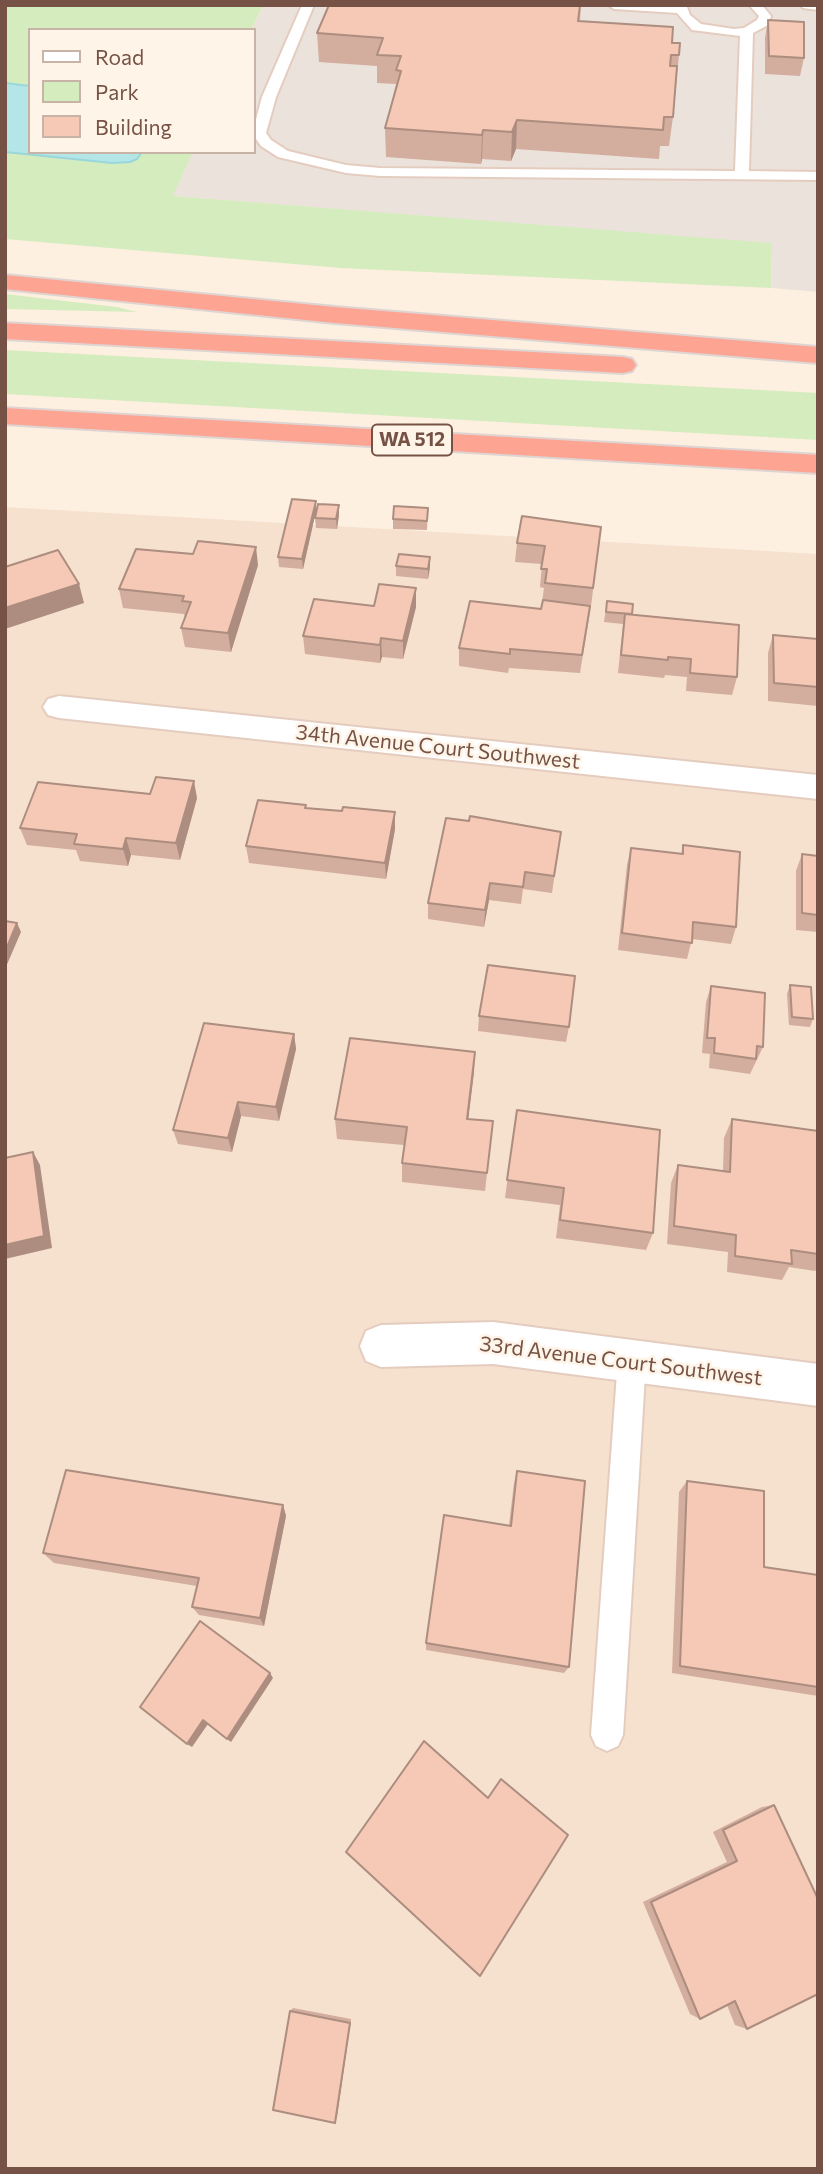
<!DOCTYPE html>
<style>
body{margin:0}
#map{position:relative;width:823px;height:2174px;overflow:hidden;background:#fef0e0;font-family:Commissioner,sans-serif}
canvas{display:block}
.frame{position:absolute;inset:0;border:7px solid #765246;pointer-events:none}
.legend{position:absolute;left:28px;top:28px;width:228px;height:126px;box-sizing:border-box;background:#fff4e8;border:2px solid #c8b3a7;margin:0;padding:9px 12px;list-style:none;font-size:21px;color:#765246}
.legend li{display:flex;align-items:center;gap:14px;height:35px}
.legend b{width:35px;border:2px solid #c8b3a7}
</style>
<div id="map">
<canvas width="823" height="2174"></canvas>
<div class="frame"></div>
<ul class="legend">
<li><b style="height:9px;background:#fff"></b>Road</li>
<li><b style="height:19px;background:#d5ecbe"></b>Park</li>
<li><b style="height:19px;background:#f5c9b6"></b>Building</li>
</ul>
</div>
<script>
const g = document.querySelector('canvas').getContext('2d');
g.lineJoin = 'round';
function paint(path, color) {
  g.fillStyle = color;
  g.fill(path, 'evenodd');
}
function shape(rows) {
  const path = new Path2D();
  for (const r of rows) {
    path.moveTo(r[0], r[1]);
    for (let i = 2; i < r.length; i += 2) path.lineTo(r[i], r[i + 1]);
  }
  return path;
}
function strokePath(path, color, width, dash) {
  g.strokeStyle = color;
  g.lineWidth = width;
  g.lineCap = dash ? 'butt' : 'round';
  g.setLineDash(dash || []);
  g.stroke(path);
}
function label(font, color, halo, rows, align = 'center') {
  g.font = font + ' Commissioner,sans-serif';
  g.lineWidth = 5;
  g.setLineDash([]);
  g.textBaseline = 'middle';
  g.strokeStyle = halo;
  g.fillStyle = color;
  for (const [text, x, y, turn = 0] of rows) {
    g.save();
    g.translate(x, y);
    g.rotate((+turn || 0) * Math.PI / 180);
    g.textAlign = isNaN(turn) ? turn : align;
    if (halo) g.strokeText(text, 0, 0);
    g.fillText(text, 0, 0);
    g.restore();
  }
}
const residential = shape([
 [5,507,818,554,818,2169,5,2169]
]);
const industrial = shape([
 [263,5,818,5,818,292,771,288,772,244,172,196,193,152,254,152,254,30,251,30]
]);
const green = shape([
 [5,5,263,5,251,30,30,30,30,152,193,152,173,196,772,243,771,288,340,268,5,239],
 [5,294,117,307,137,312,5,309],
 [5,350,818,393,818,440,5,394]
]);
const water = shape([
 [5,83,30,86,30,152,142,152,137,159,130,162,112,163,5,152,5,83]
]);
const lane = shape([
 [302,5,314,5,276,97,266,133,271,140,288,151,346,165,380,168,735,171,740,36,692,30,677,13,614,9,608,5,683,6,687,7,690,15,701,24,734,29,744,28,757,20,759,16,749,5,762,5,771,16,768,25,753,33,749,171,818,172,818,180,380,176,346,173,278,157,261,146,254,136,254,127,262,97,302,5],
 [801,5,818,5,818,10,803,8,801,5],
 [632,1346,642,1350,646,1359,623,1735,618,1746,607,1751,596,1746,591,1735,618,1359,622,1350,632,1346]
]);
const street = shape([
 [59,696,818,775,818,799,59,718,48,715,43,707,48,699,59,696],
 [493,1322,818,1364,818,1406,493,1364,381,1367,366,1361,360,1346,366,1331,381,1325,493,1322]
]);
const highway = shape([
 [5,275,335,307,818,347,818,363,335,323,5,289,5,275],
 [5,323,623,357,632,359,636,365,632,371,623,373,5,339,5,323],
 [5,408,818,455,818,473,5,424,5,408]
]);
const wall = shape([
 [329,5,581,5,580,21,672,43,679,55,673,117,669,146,660,146,659,159,516,149,511,161,482,159,481,164,386,157,385,128,396,84,377,83,377,66,319,62,317,33],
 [768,20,804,58,800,76,765,74,765,38],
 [316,501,316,511,303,569,279,567,278,557],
 [428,508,427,530,393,529,393,519],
 [339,515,337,529,316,528,315,518],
 [601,527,591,606,580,673,509,668,508,673,459,666,459,648,541,609,544,588,540,587,542,564,515,562,517,543],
 [193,554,258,565,231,652,185,647,181,628,185,618,184,614,123,608,119,589],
 [430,557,430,567,428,579,396,576,396,566],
 [416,588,416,607,403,659,382,657,380,663,305,654,303,636],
 [607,601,632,614,737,677,732,695,686,691,687,677,665,675,664,678,618,673,623,624,604,622],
 [773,635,818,639,818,706,768,701,768,653],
 [197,798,180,860,131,855,128,866,80,861,76,850,27,845,20,828],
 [306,805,306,808,395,829,386,879,249,863,246,846],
 [561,832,552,893,523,889,521,904,489,900,484,927,428,919,428,903],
 [683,845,736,927,731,944,692,939,687,959,618,950,627,865,631,848,681,854],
 [802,854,818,856,818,932,796,930,796,871],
 [790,985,813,1019,810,1027,789,1025,787,994],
 [711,986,763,1047,750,1074,709,1068,710,1054,702,1053,706,1002],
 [479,1016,569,1027,566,1042,478,1031],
 [294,1034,296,1049,279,1121,241,1116,232,1152,178,1144,173,1130],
 [474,1072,468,1119,493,1121,485,1191,402,1182,402,1163,404,1145,337,1139,335,1119],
 [517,1110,653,1233,646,1250,556,1238,560,1205,505,1198],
 [732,1119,818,1131,818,1268,815,1271,789,1267,782,1280,727,1272,728,1252,667,1244,671,1183,678,1165,723,1171,724,1138],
 [517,1471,569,1667,564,1673,426,1650,426,1643,509,1525,514,1483],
 [687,1481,764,1567,818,1575,818,1696,672,1673,679,1492],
 [283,1505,286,1516,264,1626,199,1615,192,1607,197,1586,54,1563,43,1553],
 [774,1805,747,2029,735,2025,727,2005,700,2019,690,2014,643,1902,727,1862,713,1832,762,1807],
 [293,2008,351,2019,337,2116,335,2123,290,2011]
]);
const shadedWall = shape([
 [517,120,516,149,511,161,512,132],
 [483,130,482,159,481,164,482,135],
 [316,501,316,511,303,569,302,559],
 [339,505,339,515,337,529,336,519],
 [256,547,258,565,231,652,228,633],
 [430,557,430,567,428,579,428,569],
 [79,584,84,603,5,629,5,608],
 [416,588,416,607,403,659,403,641],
 [381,638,382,657,380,663,380,645],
 [194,781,197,798,180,860,176,843],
 [395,812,395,829,386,879,385,863],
 [126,838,131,855,128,866,123,849],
 [490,883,489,900,484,927,485,910],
 [17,923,21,932,5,969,5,952],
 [294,1034,296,1049,279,1121,276,1107],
 [475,1052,474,1072,466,1138,467,1119],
 [238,1102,241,1116,232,1152,228,1138],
 [33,1152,40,1165,52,1248,5,1259,5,1245],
 [283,1505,286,1516,264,1626,260,1618],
 [270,1673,273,1678,231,1742,227,1739],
 [203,1720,208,1724,192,1747,187,1744],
 [351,2019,337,2116,335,2123,350,2023]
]);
const building = shape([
 [329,5,580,5,578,21,673,27,672,43,680,43,679,55,671,55,670,66,677,66,673,117,664,117,663,130,517,120,512,132,483,130,482,135,385,128,401,71,396,70,401,56,377,55,383,38,317,33,329,5],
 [768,20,804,22,804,58,769,56,768,20],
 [292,499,316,501,302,559,278,557,292,499],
 [318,504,339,505,336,519,315,518,318,504],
 [394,506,428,508,427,521,393,519,394,506],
 [522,516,601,527,593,588,545,583,547,569,541,569,545,546,517,543,522,516],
 [198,541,256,547,228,633,181,628,191,602,182,601,184,596,119,589,136,549,193,554,198,541],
 [58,550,79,584,5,608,5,567,58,550],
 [399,554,430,557,428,569,396,566,399,554],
 [379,584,416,588,403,641,381,638,380,645,303,636,314,599,374,606,379,584],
 [543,600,590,606,582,655,510,649,510,654,459,648,470,601,541,609,543,600],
 [607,601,633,604,632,614,606,612,607,601],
 [625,614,739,625,737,677,690,673,691,659,668,657,668,660,621,655,625,614],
 [773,635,818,639,818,687,774,683,773,635],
 [156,777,194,781,176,843,126,838,123,849,74,844,77,834,20,828,38,782,150,794,156,777],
 [258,800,306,805,305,808,342,811,343,807,395,812,385,863,246,846,258,800],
 [470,816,561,832,554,876,525,872,523,887,490,883,485,910,428,903,446,818,469,821,470,816],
 [683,845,740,852,736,927,693,922,692,943,622,933,631,848,683,854,683,845],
 [802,854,818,856,818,915,802,913,802,854],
 [5,921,17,923,5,952,5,921],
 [488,965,575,976,569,1027,479,1016,488,965],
 [790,985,811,987,813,1019,792,1017,790,985],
 [711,986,765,993,763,1047,757,1046,756,1059,714,1053,715,1038,707,1038,711,986],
 [204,1023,294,1034,276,1107,238,1102,228,1138,173,1130,204,1023],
 [350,1038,475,1052,467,1119,493,1121,487,1173,402,1163,407,1127,335,1119,350,1038],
 [517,1110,660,1130,653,1233,560,1220,564,1188,507,1180,517,1110],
 [732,1119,818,1131,818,1254,791,1250,792,1264,735,1256,736,1235,674,1226,678,1165,730,1172,732,1119],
 [33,1152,44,1236,5,1245,5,1158,33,1152],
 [66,1470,283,1505,260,1618,192,1607,199,1578,43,1553,66,1470],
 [517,1471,585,1481,569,1667,426,1643,444,1515,511,1526,517,1471],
 [687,1481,764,1491,764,1567,818,1575,818,1687,680,1666,687,1481],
 [200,1621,270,1673,227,1739,203,1720,187,1744,140,1707,200,1621],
 [424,1741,488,1798,501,1779,568,1835,480,1976,346,1852,424,1741],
 [774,1805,818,1899,818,1994,747,2029,735,2001,700,2019,651,1902,737,1861,723,1830,774,1805],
 [290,2011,350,2023,335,2123,273,2110,290,2011]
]);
const shields = [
 [412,440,80]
];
const shieldNames = [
 ["WA 512",412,440]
];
const streetNames = [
 ["34th Avenue Court Southwest",438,747,6],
 ["33rd Avenue Court Southwest",621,1361,7]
];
paint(residential, '#f6e0ce');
paint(industrial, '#ece2dc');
paint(green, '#d5ecbe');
paint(water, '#b4e6e8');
strokePath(water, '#99d7db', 2);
strokePath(lane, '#e4ccbf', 4);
strokePath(street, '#e4ccbf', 4);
strokePath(highway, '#ded5d3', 4);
paint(lane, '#fff');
paint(street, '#fff');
paint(highway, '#fda492');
paint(wall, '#d3ad9d');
paint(shadedWall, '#ac8d7f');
paint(building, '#f5c9b6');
strokePath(building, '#ac8d7f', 2);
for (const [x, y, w] of shields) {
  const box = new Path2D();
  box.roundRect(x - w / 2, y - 15.5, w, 31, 5);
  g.fillStyle = '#fff4e8';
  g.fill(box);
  strokePath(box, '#765246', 2);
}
label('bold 19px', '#765246', null, shieldNames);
label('21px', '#765246', '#fff4e8', streetNames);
</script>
